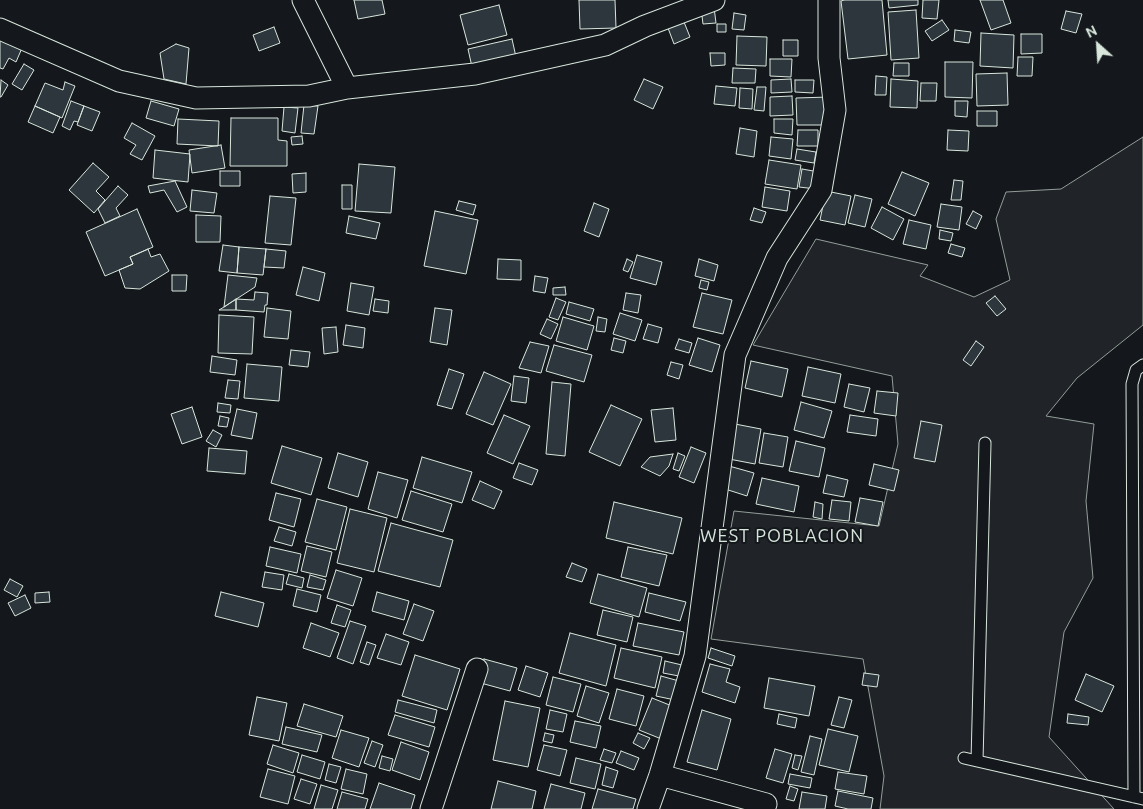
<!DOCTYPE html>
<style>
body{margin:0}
#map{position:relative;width:1143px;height:809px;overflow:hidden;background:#14181c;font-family:Ubuntu,sans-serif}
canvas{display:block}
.north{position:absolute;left:1073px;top:20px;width:50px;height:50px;-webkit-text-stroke:4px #14181c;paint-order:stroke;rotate:334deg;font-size:14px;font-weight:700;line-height:20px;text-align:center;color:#d8e6dc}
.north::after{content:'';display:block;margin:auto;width:18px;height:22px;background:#d8e6dc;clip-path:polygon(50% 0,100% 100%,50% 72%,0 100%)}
</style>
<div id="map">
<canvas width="1143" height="809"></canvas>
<div class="north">N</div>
</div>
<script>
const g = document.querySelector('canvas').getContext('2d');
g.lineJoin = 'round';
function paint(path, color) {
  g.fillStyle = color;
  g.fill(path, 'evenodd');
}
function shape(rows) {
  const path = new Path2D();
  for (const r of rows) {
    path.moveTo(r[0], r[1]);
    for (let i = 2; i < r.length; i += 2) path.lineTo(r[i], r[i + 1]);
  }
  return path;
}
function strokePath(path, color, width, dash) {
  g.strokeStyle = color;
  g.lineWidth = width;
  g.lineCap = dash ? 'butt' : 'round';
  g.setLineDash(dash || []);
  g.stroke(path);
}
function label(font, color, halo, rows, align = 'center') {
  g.font = font + ' Ubuntu,sans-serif';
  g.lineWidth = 4;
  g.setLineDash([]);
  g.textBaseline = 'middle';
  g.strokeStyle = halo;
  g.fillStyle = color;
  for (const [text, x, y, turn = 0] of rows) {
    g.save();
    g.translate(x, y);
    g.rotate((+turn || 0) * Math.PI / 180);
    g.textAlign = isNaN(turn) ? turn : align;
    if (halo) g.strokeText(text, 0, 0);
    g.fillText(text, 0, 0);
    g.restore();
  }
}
const green = shape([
 [1143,137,1143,325,1077,378,1046,416,1094,424,1086,501,1093,578,1064,632,1049,737,1114,809,880,809,884,776,863,659,711,639,734,511,879,526,898,444,892,376,753,345,816,239,928,265,920,276,974,297,1010,280,996,219,1006,192,1061,189,1143,137]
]);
const building = shape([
 [354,0,382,0,385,14,358,19,354,0],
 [579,0,615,0,616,28,580,29,579,0],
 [844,0,882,0,887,55,848,59,841,1,844,0],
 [888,0,918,0,918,5,889,8,888,0],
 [923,0,939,0,937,19,922,18,923,0],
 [980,0,1003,0,1011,23,991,30,980,0],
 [499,5,507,35,468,45,460,15,499,5],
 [714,7,716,23,703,24,701,8,714,7],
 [916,10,919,58,891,60,888,12,916,10],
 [1066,11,1082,14,1076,33,1061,29,1066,11],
 [734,13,746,15,744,30,732,29,734,13],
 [942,20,949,30,932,41,925,31,942,20],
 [684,22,690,37,674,44,668,28,684,22],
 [717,24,726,24,726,32,717,32,717,24],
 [274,27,280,43,259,51,253,35,274,27],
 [955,30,971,32,969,43,954,41,955,30],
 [981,33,1014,35,1013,68,980,66,981,33],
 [1021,34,1042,34,1042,53,1021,54,1021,34],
 [737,36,767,37,766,66,736,65,737,36],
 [0,38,22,48,16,62,9,58,3,69,0,68,0,38],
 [512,39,516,57,472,67,468,49,512,39],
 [783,40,798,40,798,56,783,56,783,40],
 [176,44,189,48,186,84,164,79,160,53,176,44],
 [710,53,725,53,725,65,711,66,710,53],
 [1018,57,1033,57,1032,76,1017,76,1018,57],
 [770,59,792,59,791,77,770,76,770,59],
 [945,62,973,62,972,98,945,97,945,62],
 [894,63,909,63,909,76,893,76,894,63],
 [24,64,34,70,22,90,12,84,24,64],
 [733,68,756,69,755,83,732,83,733,68],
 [1007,73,1008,105,977,106,976,74,1007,73],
 [876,76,887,77,886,95,875,95,876,76],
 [644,79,663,87,653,109,634,100,644,79],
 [791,79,792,92,771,93,771,80,791,79],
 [891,79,918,81,917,108,890,107,891,79],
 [1,80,8,85,1,97,0,97,1,80],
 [795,80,814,80,813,93,795,92,795,80],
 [65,82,75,86,62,118,35,106,45,83,63,90,65,82],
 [921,83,937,83,936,101,920,101,921,83],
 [716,86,737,88,735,106,714,104,716,86],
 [757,87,766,87,764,111,754,110,757,87],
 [740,88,753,89,752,109,739,108,740,88],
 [792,96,793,115,770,116,770,97,792,96],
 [829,97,830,125,797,125,796,98,829,97],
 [71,101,84,106,78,122,74,121,70,130,62,126,71,101],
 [151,101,179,109,174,126,146,118,151,101],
 [955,101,968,101,967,117,955,116,955,101],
 [304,105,318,106,314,134,301,133,304,105],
 [35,106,60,117,53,133,28,122,35,106],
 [84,106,100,112,92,131,77,125,84,106],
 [284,107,298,108,295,133,282,131,284,107],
 [977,111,997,111,997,126,977,126,977,111],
 [231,118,278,118,278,140,287,141,287,166,230,166,231,118],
 [178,119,219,121,218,146,177,144,178,119],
 [774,119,793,119,792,135,774,133,774,119],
 [132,123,155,136,142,160,130,154,136,145,124,138,132,123],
 [740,128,757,131,754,157,736,154,740,128],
 [798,130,818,130,818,146,797,146,798,130],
 [948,130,969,131,968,151,947,150,948,130],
 [302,136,303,144,292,145,291,137,302,136],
 [771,137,793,139,791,159,769,156,771,137],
 [221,145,225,168,192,173,189,150,221,145],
 [797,149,816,152,814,163,795,160,797,149],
 [155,150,190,154,188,182,153,178,155,150],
 [769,160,801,165,797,189,765,184,769,160],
 [93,163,109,177,96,191,105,200,94,213,69,190,93,163],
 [359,164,395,167,391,213,355,211,359,164],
 [802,169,819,172,816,189,799,187,802,169],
 [220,171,240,171,240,186,220,186,220,171],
 [902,172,929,183,915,216,888,204,902,172],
 [306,173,306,192,293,193,292,174,306,173],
 [954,180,963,181,961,200,951,200,954,180],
 [175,181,187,207,177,212,164,190,150,193,148,186,175,181],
 [342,185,352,185,352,209,342,209,342,185],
 [118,186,128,195,116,208,120,216,105,223,98,209,118,186],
 [765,187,790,191,787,211,762,207,765,187],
 [192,190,217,193,214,213,190,211,192,190],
 [826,191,851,196,845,225,820,220,826,191],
 [855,195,872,199,865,227,848,223,855,195],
 [270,196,296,198,291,245,265,243,270,196],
 [459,201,476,205,473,215,456,210,459,201],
 [594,203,609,209,599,237,584,231,594,203],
 [941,204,962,207,959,230,937,227,941,204],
 [882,207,904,219,893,240,871,228,882,207],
 [754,208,766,212,762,223,750,220,754,208],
 [137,209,153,247,130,257,133,264,105,276,86,232,137,209],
 [435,211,478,220,466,274,424,266,435,211],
 [973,211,982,216,976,229,966,224,973,211],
 [196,215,221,216,220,242,196,242,196,215],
 [349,216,380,223,376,239,346,233,349,216],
 [909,220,931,225,926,249,903,244,909,220],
 [940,230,953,233,951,241,939,239,940,230],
 [951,244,965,248,962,257,948,253,951,244],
 [223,245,239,247,237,273,219,271,223,245],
 [239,247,266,249,263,275,237,273,239,247],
 [148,249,151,257,160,254,169,271,140,289,125,288,119,270,133,264,130,257,148,249],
 [266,249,286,251,284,268,264,267,266,249],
 [637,255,662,262,656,285,630,278,637,255],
 [498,259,521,260,521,280,497,279,498,259],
 [627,259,633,262,628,272,623,270,627,259],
 [699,259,718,265,714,281,695,276,699,259],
 [303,267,325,273,319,301,296,295,303,267],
 [172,275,187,275,186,291,172,291,172,275],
 [228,275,257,278,255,287,224,307,228,275],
 [535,276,548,278,545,293,533,291,535,276],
 [701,280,709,282,707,290,699,288,701,280],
 [351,283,374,287,369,315,347,311,351,283],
 [565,287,566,295,553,295,553,288,565,287],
 [255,292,268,293,267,305,265,305,264,312,236,310,236,299,254,300,255,292],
 [626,293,641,295,638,313,623,310,626,293],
 [702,293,732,300,723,334,693,327,702,293],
 [995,296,1006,309,997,316,986,303,995,296],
 [556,298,566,302,558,320,549,317,556,298],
 [236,299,236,310,219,310,224,307,236,299],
 [375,299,389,301,388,313,373,311,375,299],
 [569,302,594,309,590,321,566,314,569,302],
 [267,308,291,311,288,339,264,337,267,308],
 [435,308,452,310,447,345,430,342,435,308],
 [620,313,642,320,635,341,613,334,620,313],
 [219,315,254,317,252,354,218,353,219,315],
 [563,317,594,326,587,350,556,341,563,317],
 [598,317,607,319,605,332,596,331,598,317],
 [547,319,558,324,551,339,540,334,547,319],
 [648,324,662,328,658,343,643,339,648,324],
 [346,325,365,328,363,348,343,345,346,325],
 [336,327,338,352,324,354,322,328,336,327],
 [614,338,626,341,623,353,611,350,614,338],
 [698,338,720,345,712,372,689,365,698,338],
 [679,339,692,343,689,353,675,349,679,339],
 [976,341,984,347,971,366,963,360,976,341],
 [530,342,549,346,541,373,519,368,530,342],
 [554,345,592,355,584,382,546,371,554,345],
 [291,350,310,352,308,367,289,365,291,350],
 [212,356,237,360,235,375,210,372,212,356],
 [751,361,788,369,782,397,745,388,751,361],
 [671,362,683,365,679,379,667,375,671,362],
 [247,364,282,367,279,401,244,398,247,364],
 [808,367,841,374,835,403,802,396,808,367],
 [449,369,464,374,452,409,437,405,449,369],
 [484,372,511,384,493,425,466,414,484,372],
 [514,376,529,378,526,403,511,401,514,376],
 [228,380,240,381,238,399,225,398,228,380],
 [552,382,571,384,565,456,546,454,552,382],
 [849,384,870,388,864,412,844,407,849,384],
 [877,391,898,393,896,416,874,413,877,391],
 [801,402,832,411,824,438,794,430,801,402],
 [218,403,231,405,230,413,217,412,218,403],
 [611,405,642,419,620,466,589,452,611,405],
 [192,407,202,437,182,444,171,414,192,407],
 [673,408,676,440,655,442,651,410,673,408],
 [237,409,257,413,252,439,231,435,237,409],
 [504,415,530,426,513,464,487,453,504,415],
 [850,415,878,419,876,436,847,432,850,415],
 [220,416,229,418,227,427,218,426,220,416],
 [921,421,942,425,935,462,914,458,921,421],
 [735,424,761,429,755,464,729,459,735,424],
 [213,430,222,435,216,447,206,441,213,430],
 [764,433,788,437,783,467,759,463,764,433],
 [796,441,825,448,819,477,789,471,796,441],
 [282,446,322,458,311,495,271,483,282,446],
 [691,447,706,453,694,483,679,477,691,447],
 [209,448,247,451,245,474,207,471,209,448],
 [338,453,368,462,358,497,328,488,338,453],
 [678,453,685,456,679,471,673,469,678,453],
 [673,454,669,466,660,476,641,467,650,457,673,454],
 [422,457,472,472,462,503,413,488,422,457],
 [519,463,538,470,532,485,513,478,519,463],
 [874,464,899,470,894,491,869,485,874,464],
 [729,466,754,473,747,496,722,488,729,466],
 [378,472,408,480,397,518,368,509,378,472],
 [827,475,848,480,844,497,823,493,827,475],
 [762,478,799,486,794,512,756,504,762,478],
 [480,481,502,491,494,509,472,500,480,481],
 [411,491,452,504,443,532,402,520,411,491],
 [276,493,301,499,294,527,269,520,276,493],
 [860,498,883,502,878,526,855,522,860,498],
 [317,499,347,507,336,550,305,542,317,499],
 [832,500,851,502,849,521,829,519,832,500],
 [614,502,682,518,673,554,606,538,614,502],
 [815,502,823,504,822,519,813,517,815,502],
 [350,509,387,518,374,572,337,563,350,509],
 [391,523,453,540,440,587,378,571,391,523],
 [279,527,296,532,292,546,274,541,279,527],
 [307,546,332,552,326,577,301,571,307,546],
 [270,547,301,554,297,573,266,566,270,547],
 [628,547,667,555,659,586,621,577,628,547],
 [572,563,587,569,582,582,566,577,572,563],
 [336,570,362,578,353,606,327,598,336,570],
 [265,572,284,575,282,590,262,587,265,572],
 [289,574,304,578,302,588,286,584,289,574],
 [598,574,647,588,639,617,590,603,598,574],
 [310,575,326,580,323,590,307,587,310,575],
 [10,579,23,586,17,597,4,590,10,579],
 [297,589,321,595,317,612,293,606,297,589],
 [49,592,50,602,35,603,35,593,49,592],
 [221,592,264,603,258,627,215,616,221,592],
 [377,592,409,601,404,620,372,611,377,592],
 [649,593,686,602,680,621,645,612,649,593],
 [25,595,31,608,15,616,8,603,25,595],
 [414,604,434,611,423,641,403,634,414,604],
 [337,605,351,610,345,627,331,623,337,605],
 [603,610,633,617,627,642,597,635,603,610],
 [350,621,366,626,353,664,337,658,350,621],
 [311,623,339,633,330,657,303,648,311,623],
 [638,623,684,632,679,655,633,646,638,623],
 [570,633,616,645,606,686,559,673,570,633],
 [386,634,409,642,401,665,377,658,386,634],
 [367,642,376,645,369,665,360,662,367,642],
 [621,648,662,657,655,688,614,678,621,648],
 [711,648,735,656,732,666,708,658,711,648],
 [415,655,460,669,447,710,402,696,415,655],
 [484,659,517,668,510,691,477,682,484,659],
 [665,661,682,665,679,676,663,673,665,661],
 [710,664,730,669,726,682,740,687,735,703,702,692,710,664],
 [526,666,548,673,540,697,518,690,526,666],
 [864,673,879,675,877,687,862,685,864,673],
 [1086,674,1114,686,1102,712,1075,700,1086,674],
 [661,676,679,681,675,700,656,696,661,676],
 [553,677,581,684,573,712,546,705,553,677],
 [769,678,815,686,809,716,764,708,769,678],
 [586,686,609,693,599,723,577,716,586,686],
 [617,689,644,696,636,726,609,719,617,689],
 [257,697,287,703,279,741,249,735,257,697],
 [839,697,852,700,844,728,831,725,839,697],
 [652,698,677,708,664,740,639,730,652,698],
 [398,700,437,710,434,723,395,712,398,700],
 [505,701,540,708,528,767,493,760,505,701],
 [304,704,343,716,336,737,297,726,304,704],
 [550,710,567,714,563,732,546,729,550,710],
 [702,710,731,719,717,770,687,762,702,710],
 [779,714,797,718,795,728,777,724,779,714],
 [1068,714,1089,717,1088,725,1067,723,1068,714],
 [395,715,435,727,429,747,388,735,395,715],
 [575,721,601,726,596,748,570,742,575,721],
 [286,727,322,735,317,752,282,744,286,727],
 [828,729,858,736,849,772,819,765,828,729],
 [341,730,369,738,359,767,332,758,341,730],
 [545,733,554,735,552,743,543,741,545,733],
 [638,733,650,738,644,749,633,743,638,733],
 [810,736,822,739,814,775,801,772,810,736],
 [372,741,383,745,375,767,364,763,372,741],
 [401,742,429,752,420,780,392,770,401,742],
 [273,745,299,753,293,773,267,764,273,745],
 [544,745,567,750,560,776,537,770,544,745],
 [604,749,616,753,612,763,600,760,604,749],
 [775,749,792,754,783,783,766,778,775,749],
 [621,751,639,758,634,770,616,763,621,751],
 [302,755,325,762,320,779,297,772,302,755],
 [795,755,802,756,798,770,792,768,795,755],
 [382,756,393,759,390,771,379,768,382,756],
 [576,758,601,764,595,789,570,783,576,758],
 [329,764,341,767,336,783,325,780,329,764],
 [606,767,618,771,613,788,602,785,606,767],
 [268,769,295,776,288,804,260,797,268,769],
 [346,769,367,774,363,794,341,789,346,769],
 [838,772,867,776,864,794,835,789,838,772],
 [790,774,812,778,810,788,788,784,790,774],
 [301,779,317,784,310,804,294,799,301,779],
 [498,781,536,791,532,809,491,809,498,781],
 [379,783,415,795,411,809,370,809,379,783],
 [551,784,585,793,581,809,544,809,551,784],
 [321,785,338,790,332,809,314,809,321,785],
 [790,786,798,789,794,801,786,799,790,786],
 [598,789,636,799,633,809,592,809,598,789],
 [838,791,873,798,871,809,848,809,835,806,838,791],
 [342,792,368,799,365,809,337,809,342,792],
 [802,792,827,796,825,809,799,809,802,792]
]);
const lane = shape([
 [964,758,1143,799],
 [977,761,985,443],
 [1134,797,1132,384,1136,370,1143,365]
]);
const street = shape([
 [303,0,347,88],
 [0,29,119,81,196,98,309,96,347,88,475,74,605,45,645,26,714,0],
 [660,775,766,804],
 [431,809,477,669],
 [648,809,660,775,695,656,735,355,777,258,821,190,835,110,829,58,829,0]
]);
const quarterNames = [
 ["WEST POBLACION",782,536]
];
paint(green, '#202428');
strokePath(green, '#939e99', 1);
paint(building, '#2c363c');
strokePath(building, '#d8e6dc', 1);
strokePath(lane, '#d8e6dc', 13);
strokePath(street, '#d8e6dc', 23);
strokePath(lane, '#14181c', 11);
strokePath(street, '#14181c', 21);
g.letterSpacing = '1px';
label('18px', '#d8e6dc', '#14181c', quarterNames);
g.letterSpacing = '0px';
</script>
